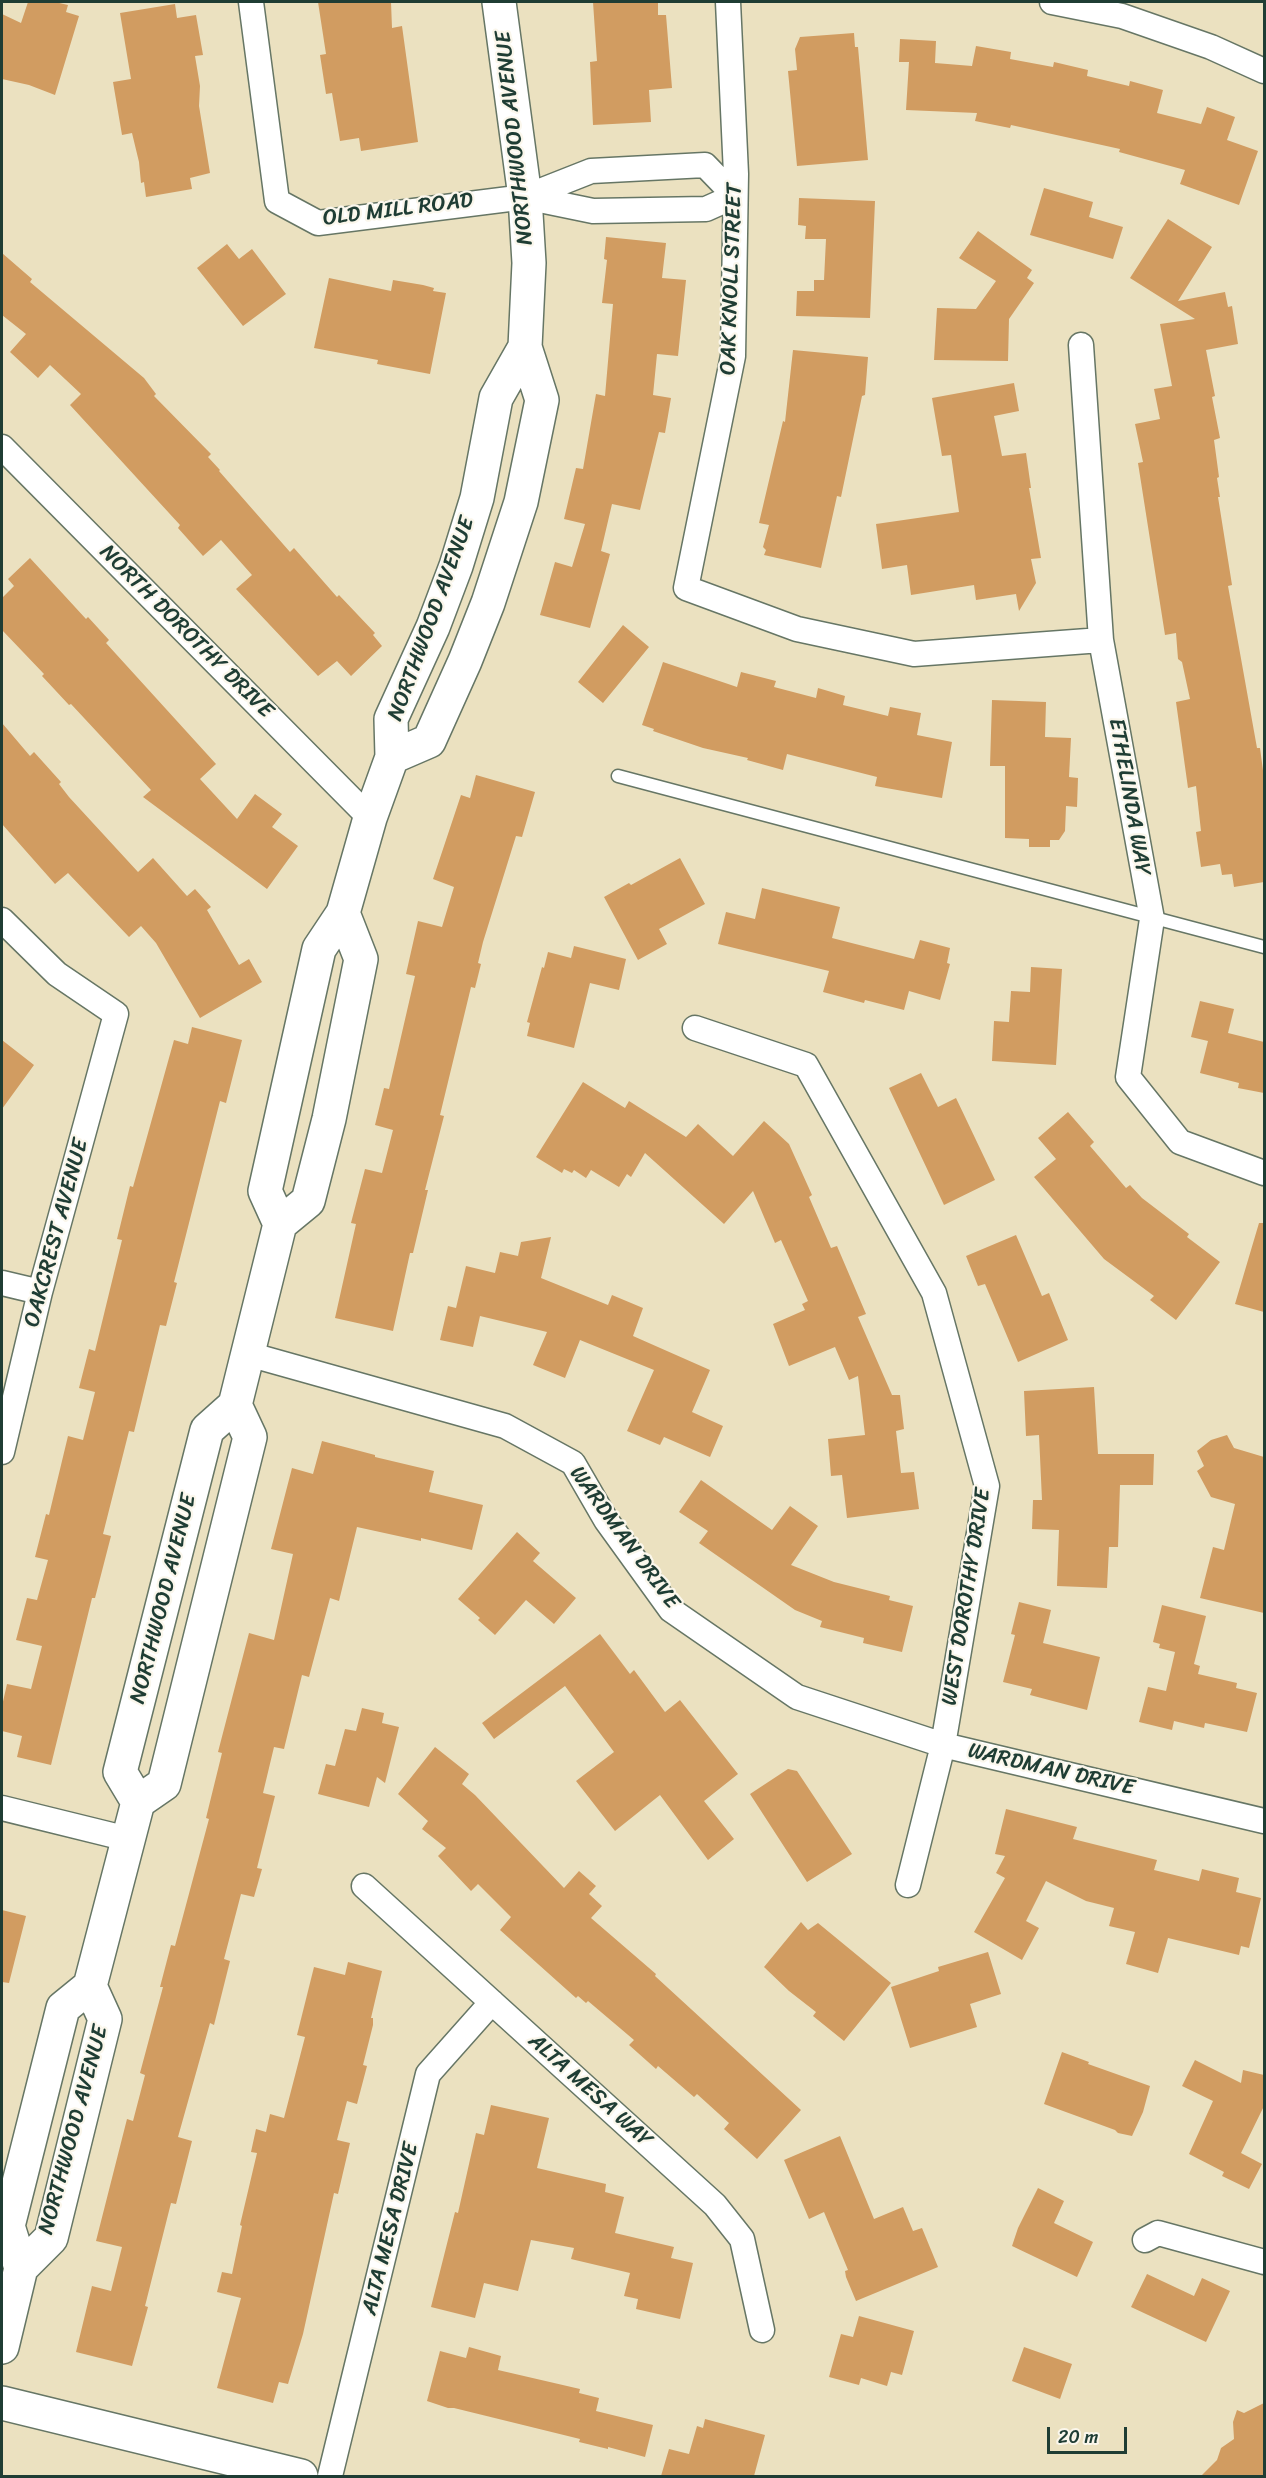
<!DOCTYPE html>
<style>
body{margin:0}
#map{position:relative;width:1266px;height:2478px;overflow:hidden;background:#ebe1c0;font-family:Sriracha,sans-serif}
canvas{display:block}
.frame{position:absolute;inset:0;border:3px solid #1f3d34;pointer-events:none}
.scale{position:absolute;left:1047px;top:2427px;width:80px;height:27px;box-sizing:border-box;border:3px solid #1f3d34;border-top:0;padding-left:8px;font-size:18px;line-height:21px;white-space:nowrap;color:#1f3d34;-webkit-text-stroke:4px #fbf7ec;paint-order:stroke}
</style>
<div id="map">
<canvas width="1266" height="2478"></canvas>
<div class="frame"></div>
<div class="scale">20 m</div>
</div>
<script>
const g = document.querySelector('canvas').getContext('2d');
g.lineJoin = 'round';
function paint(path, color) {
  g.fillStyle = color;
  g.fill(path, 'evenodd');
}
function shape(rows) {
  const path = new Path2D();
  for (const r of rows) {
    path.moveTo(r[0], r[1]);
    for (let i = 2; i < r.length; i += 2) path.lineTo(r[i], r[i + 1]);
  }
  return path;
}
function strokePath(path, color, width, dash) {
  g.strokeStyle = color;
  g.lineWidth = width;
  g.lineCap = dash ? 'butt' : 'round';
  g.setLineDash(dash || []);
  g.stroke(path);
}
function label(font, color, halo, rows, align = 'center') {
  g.font = font + ' Sriracha,sans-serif';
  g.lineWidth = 4.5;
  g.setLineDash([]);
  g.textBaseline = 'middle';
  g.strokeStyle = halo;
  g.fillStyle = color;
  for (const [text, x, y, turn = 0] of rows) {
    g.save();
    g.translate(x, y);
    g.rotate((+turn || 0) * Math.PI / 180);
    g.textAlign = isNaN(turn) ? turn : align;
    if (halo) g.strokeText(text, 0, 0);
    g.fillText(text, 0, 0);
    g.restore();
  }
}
const building = shape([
 [28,2,55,2,68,5,66,12,79,16,55,95,29,85,2,79,2,14,21,23],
 [318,2,391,2,392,28,402,26,418,142,361,151,359,138,340,141,332,93,326,94,320,55,326,54],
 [593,2,658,2,658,15,666,15,672,88,649,90,651,122,593,125,590,62,597,61],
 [175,4,177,18,196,15,203,55,195,56,200,86,199,106,210,173,190,178,192,189,146,197,144,182,141,183,139,162,132,133,122,135,113,82,131,79,120,13],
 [854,33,855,47,858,47,868,160,797,166,788,71,797,70,795,49,800,37],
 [900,39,936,41,935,63,972,66,976,46,1011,52,1010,59,1053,67,1054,62,1088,70,1087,76,1129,86,1130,81,1163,90,1157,113,1201,124,1207,107,1235,117,1227,140,1258,151,1239,205,1180,184,1185,170,1119,152,1120,149,1011,125,1010,128,975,121,977,113,906,110,909,62,899,62],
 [1044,188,1093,202,1089,217,1123,227,1113,259,1030,235],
 [799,198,875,201,870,318,796,316,797,291,814,291,814,280,824,280,826,239,805,239,806,226,798,225],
 [1168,219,1212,247,1178,301,1225,292,1228,307,1232,306,1238,344,1206,350,1215,396,1212,397,1220,438,1214,440,1219,477,1217,478,1220,497,1218,497,1232,585,1228,586,1257,748,1260,748,1264,778,1264,882,1234,887,1232,874,1222,875,1220,864,1201,867,1196,832,1201,831,1196,786,1188,788,1176,702,1190,699,1182,662,1178,659,1176,633,1165,635,1138,463,1143,462,1135,424,1160,419,1154,389,1172,386,1160,324,1195,319,1130,278],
 [978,231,1032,270,1027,278,1034,283,1009,319,1008,361,934,360,937,308,976,309,996,281,959,258],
 [606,237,666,243,662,278,686,280,678,356,657,354,653,395,671,398,665,433,659,432,640,510,612,504,601,551,610,554,590,628,540,615,555,562,572,567,585,524,564,519,576,468,583,469,596,394,605,396,613,304,602,303,607,260,604,259],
 [227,244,239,259,252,249,286,294,243,326,197,268],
 [2,253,32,279,30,282,144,378,156,394,154,396,211,454,208,457,220,470,219,471,290,552,294,548,337,597,339,595,375,633,373,635,382,646,351,676,337,661,318,676,236,589,252,575,221,540,203,556,178,528,180,525,70,405,81,394,50,365,38,378,10,352,26,334,2,315],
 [329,278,391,291,393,280,423,285,434,288,433,291,446,293,430,374,377,364,378,360,314,348],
 [793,350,868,357,865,395,862,396,841,497,837,496,821,568,764,555,766,550,763,547,769,525,759,523,783,421,785,422],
 [1014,383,1019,411,994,416,1002,456,1026,453,1031,488,1029,488,1041,558,1031,559,1036,583,1019,611,1016,594,976,600,974,585,911,595,907,565,882,569,876,524,959,512,951,455,942,456,932,398],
 [30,558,86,619,88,617,109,640,106,643,216,764,200,779,237,819,255,794,282,814,272,827,298,846,267,889,143,797,151,790,71,704,69,705,42,676,44,674,2,630,2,598,14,586,8,579],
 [623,625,649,647,603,703,578,682],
 [663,662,737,687,741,672,776,681,774,687,816,698,818,688,845,696,843,705,888,716,890,707,921,713,917,735,952,742,942,798,875,786,877,777,787,754,783,770,747,760,748,758,703,748,653,731,654,729,642,725],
 [992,700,1046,702,1045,737,1071,738,1069,777,1078,778,1077,807,1066,806,1065,831,1059,840,1050,840,1050,847,1029,847,1029,839,1005,838,1005,766,990,766],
 [2,723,30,756,34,752,61,782,59,784,69,797,138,872,153,858,187,896,195,889,211,907,207,910,239,965,249,959,262,982,200,1018,156,943,141,926,129,937,68,873,55,884,2,824],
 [476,775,535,792,522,837,516,836,483,942,478,963,481,964,475,988,471,987,440,1115,444,1116,425,1190,428,1190,413,1253,410,1253,393,1331,335,1318,356,1224,351,1223,365,1169,382,1173,393,1130,375,1125,384,1088,389,1089,415,976,406,974,418,921,442,927,454,887,433,879,461,795,470,798],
 [680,858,705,904,659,929,667,944,638,960,604,897,629,883,631,885],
 [762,888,840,907,832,938,914,959,920,940,950,948,947,963,950,964,940,1000,909,991,904,1010,865,1000,864,1003,823,992,829,971,718,944,726,912,755,919],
 [574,946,626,959,619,990,590,983,574,1048,527,1036,530,1023,527,1022,542,967,544,968,548,952,571,958],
 [1031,967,1062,969,1056,1065,992,1061,994,1021,1009,1022,1011,991,1030,992],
 [1200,1001,1234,1009,1228,1033,1264,1042,1264,1093,1238,1088,1239,1083,1200,1073,1208,1041,1191,1037],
 [192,1027,242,1040,226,1103,220,1101,174,1282,177,1283,166,1326,160,1325,134,1432,129,1431,103,1534,111,1536,95,1598,92,1598,51,1765,17,1757,22,1736,2,1731,2,1706,7,1684,31,1689,42,1646,16,1640,27,1598,37,1600,48,1560,35,1557,46,1514,49,1515,68,1436,83,1440,95,1392,79,1388,89,1349,95,1351,122,1240,117,1239,130,1186,133,1187,174,1040,188,1044],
 [2,1040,34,1065,2,1109],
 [921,1073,938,1107,956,1098,995,1180,944,1205,889,1088],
 [583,1082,625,1108,629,1101,686,1137,698,1124,733,1156,764,1121,789,1144,812,1195,809,1197,831,1248,837,1246,866,1314,858,1317,892,1395,900,1395,904,1429,896,1431,901,1473,914,1472,919,1509,847,1518,842,1475,831,1476,828,1439,865,1435,858,1376,849,1380,835,1347,789,1366,773,1324,805,1310,802,1304,808,1301,781,1240,775,1243,753,1191,724,1224,645,1153,631,1177,627,1174,619,1187,591,1170,586,1178,574,1170,572,1173,564,1169,562,1173,536,1157],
 [1068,1112,1094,1142,1090,1146,1126,1188,1130,1185,1142,1198,1189,1234,1187,1237,1220,1262,1176,1320,1150,1300,1154,1296,1104,1259,1034,1177,1056,1159,1038,1138],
 [1259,1223,1264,1223,1264,1312,1235,1304],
 [1016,1235,1042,1296,1049,1293,1068,1340,1018,1362,985,1284,978,1286,966,1256],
 [551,1237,541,1278,608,1305,612,1295,643,1308,633,1336,710,1370,692,1412,723,1426,710,1457,664,1437,660,1445,627,1431,654,1370,580,1340,565,1378,533,1365,547,1332,480,1316,473,1347,440,1340,448,1306,456,1308,466,1266,495,1273,500,1252,518,1256,521,1242],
 [1094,1387,1098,1454,1154,1454,1153,1485,1120,1485,1118,1547,1109,1547,1107,1588,1057,1586,1059,1530,1032,1529,1033,1500,1042,1500,1039,1435,1026,1436,1024,1391],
 [1227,1435,1234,1448,1264,1457,1264,1613,1200,1598,1213,1547,1224,1550,1235,1504,1211,1497,1197,1471,1204,1466,1197,1451,1211,1440],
 [322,1441,375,1455,375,1457,434,1471,429,1492,483,1505,472,1550,421,1538,421,1541,357,1527,339,1601,330,1598,309,1677,302,1675,284,1749,274,1747,263,1793,275,1796,257,1868,262,1869,254,1897,241,1894,224,1959,230,1961,214,2025,210,2023,178,2137,192,2141,176,2204,171,2203,145,2306,148,2307,132,2366,76,2352,92,2286,111,2291,122,2247,96,2241,127,2119,133,2121,145,2075,140,2073,163,1987,160,1987,171,1945,175,1946,209,1819,206,1818,222,1753,218,1752,249,1633,274,1640,293,1554,271,1549,292,1468,313,1474],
 [701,1480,772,1530,790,1506,818,1526,791,1565,834,1582,890,1596,889,1600,913,1606,902,1652,863,1643,864,1638,820,1627,822,1621,795,1610,699,1543,708,1531,679,1512],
 [517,1532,540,1553,533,1561,576,1598,554,1624,526,1600,495,1635,478,1620,480,1618,458,1599],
 [1019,1602,1051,1610,1043,1643,1100,1657,1087,1710,1030,1695,1032,1689,1003,1682,1015,1635,1011,1634],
 [1162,1605,1206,1616,1194,1664,1200,1666,1198,1674,1237,1683,1236,1688,1257,1693,1247,1732,1205,1723,1204,1728,1174,1721,1172,1730,1139,1722,1148,1687,1166,1691,1175,1652,1159,1648,1160,1644,1153,1642],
 [600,1634,630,1674,634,1670,665,1712,680,1700,738,1774,704,1801,734,1839,708,1860,660,1795,615,1831,576,1781,614,1752,565,1686,494,1739,482,1723],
 [362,1708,384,1713,382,1723,399,1727,385,1783,377,1777,369,1807,318,1794,326,1764,335,1766,345,1729,356,1731],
 [435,1747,469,1774,462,1784,475,1795,564,1888,579,1871,596,1886,589,1894,602,1906,591,1918,656,1974,655,1976,801,2110,757,2159,724,2129,729,2123,697,2094,694,2097,658,2066,656,2069,629,2045,634,2040,588,2001,586,2003,578,1996,576,1998,500,1930,511,1917,478,1884,471,1891,438,1856,446,1848,422,1829,428,1821,398,1794],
 [788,1769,797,1771,852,1854,807,1882,750,1794],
 [1006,1809,1077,1827,1073,1839,1157,1860,1154,1870,1199,1881,1202,1869,1239,1878,1236,1892,1261,1898,1249,1948,1241,1946,1239,1955,1168,1938,1158,1973,1126,1964,1135,1932,1109,1926,1114,1908,1086,1901,1046,1881,1026,1921,1039,1928,1022,1960,974,1932,1005,1878,996,1873,1005,1856,995,1854],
 [2,1910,26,1916,9,1983,2,1982],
 [801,1922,808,1930,818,1923,891,1983,844,2041,813,2016,816,2012,789,1991,764,1967],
 [988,1952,1001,1994,970,2004,977,2027,910,2048,891,1987,939,1971,938,1967],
 [348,1962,382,1971,371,2018,373,2018,373,2025,363,2065,367,2066,357,2104,347,2101,337,2140,350,2143,338,2194,334,2193,303,2334,288,2384,279,2382,273,2403,217,2388,241,2298,217,2292,222,2272,232,2274,242,2226,240,2225,257,2153,251,2152,256,2129,266,2132,270,2114,284,2118,305,2037,297,2035,314,1967,345,1975],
 [1062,2052,1089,2062,1088,2064,1150,2086,1143,2112,1132,2136,1118,2133,1115,2130,1044,2104],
 [1195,2060,1241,2083,1243,2070,1264,2075,1264,2106,1241,2153,1262,2164,1249,2189,1222,2176,1224,2172,1189,2154,1213,2101,1182,2086],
 [491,2105,549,2118,537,2168,606,2184,605,2192,624,2197,615,2233,674,2247,671,2258,693,2263,680,2319,636,2309,638,2299,624,2296,630,2273,571,2259,574,2248,531,2240,518,2291,484,2283,475,2318,431,2307,455,2212,458,2213,476,2133,484,2135],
 [840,2136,874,2219,903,2207,913,2231,922,2228,938,2267,856,2301,846,2277,845,2271,848,2270,824,2212,809,2219,784,2160],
 [1038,2188,1064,2201,1054,2223,1093,2242,1077,2277,1012,2246,1018,2228],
 [1147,2274,1194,2296,1202,2278,1230,2291,1206,2342,1131,2307],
 [859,2316,914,2331,902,2375,891,2372,887,2386,861,2378,859,2385,829,2377,841,2334,853,2337],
 [469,2347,501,2356,498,2370,580,2389,579,2393,599,2398,596,2411,653,2425,645,2457,608,2447,608,2449,579,2442,580,2439,454,2408,448,2408,427,2401,440,2351,466,2358],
 [1024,2347,1072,2364,1060,2399,1012,2381],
 [1264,2403,1264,2476,1201,2476,1217,2460,1221,2448,1234,2439,1233,2422,1237,2410,1244,2413],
 [705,2419,765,2435,754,2476,661,2476,669,2449,689,2454,697,2426,703,2428]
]);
const lane = shape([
 [618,776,1264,947]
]);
const street = shape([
 [251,2,277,201,318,223,525,197,591,171,705,165,735,196,706,209,593,211,525,197],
 [728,2,736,174,733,356,686,588,797,629,914,654,1101,640],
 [1052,2,1122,16,1211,47,1264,71],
 [1081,345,1101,640,1152,919,1128,1077,1180,1142,1264,1173],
 [2,447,370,818],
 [2,920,57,974,116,1014,40,1292,2,1452],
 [695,1028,806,1065,934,1293,987,1486,943,1745,908,1885],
 [2,1283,40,1292],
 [248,1354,505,1426,573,1463,606,1520,671,1610,797,1697,943,1745,1264,1821],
 [2,1808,128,1839],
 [364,1886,715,2205,742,2239,762,2330],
 [1145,2240,1158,2233,1264,2262],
 [330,2476,428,2074,492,2002]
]);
const secondary = shape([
 [392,757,429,741,465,661,488,603,521,502,542,400,525,347,529,263,525,197,499,2],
 [280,1224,265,1191,319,949,343,913,370,818,392,757,391,719,433,627,456,566,477,498,496,398,525,347],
 [138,1802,120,1772,207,1430,235,1405,280,1224,308,1201,329,1119,361,959,343,913],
 [21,2268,8,2226,63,2008,90,1986,138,1802,164,1784,250,1437,235,1405],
 [2,2347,21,2268,51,2238,105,2019,90,1986],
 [2,2403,301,2476]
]);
const streetNames = [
 ["NORTHWOOD AVENUE",515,138,-96],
 ["OLD MILL ROAD",398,210,-7],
 ["OAK KNOLL STREET",732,279,-88],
 ["NORTHWOOD AVENUE",432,619,-70],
 ["NORTH DOROTHY DRIVE",186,632,45],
 ["ETHELINDA WAY",1129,797,80],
 ["OAKCREST AVENUE",57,1233,-75],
 ["WARDMAN DRIVE",624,1538,54],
 ["WEST DOROTHY DRIVE",967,1597,-81],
 ["NORTHWOOD AVENUE",164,1599,-76],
 ["WARDMAN DRIVE",1051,1770,13],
 ["ALTA MESA WAY",590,2091,42],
 ["NORTHWOOD AVENUE",74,2130,-75],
 ["ALTA MESA DRIVE",391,2229,-76]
];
paint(building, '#d19c61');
strokePath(lane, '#667665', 15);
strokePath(street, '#667665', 27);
strokePath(secondary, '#667665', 36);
strokePath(lane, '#fff', 12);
strokePath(street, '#fff', 24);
strokePath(secondary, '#fff', 33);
label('22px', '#1f3d34', '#fbf7ec', streetNames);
</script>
